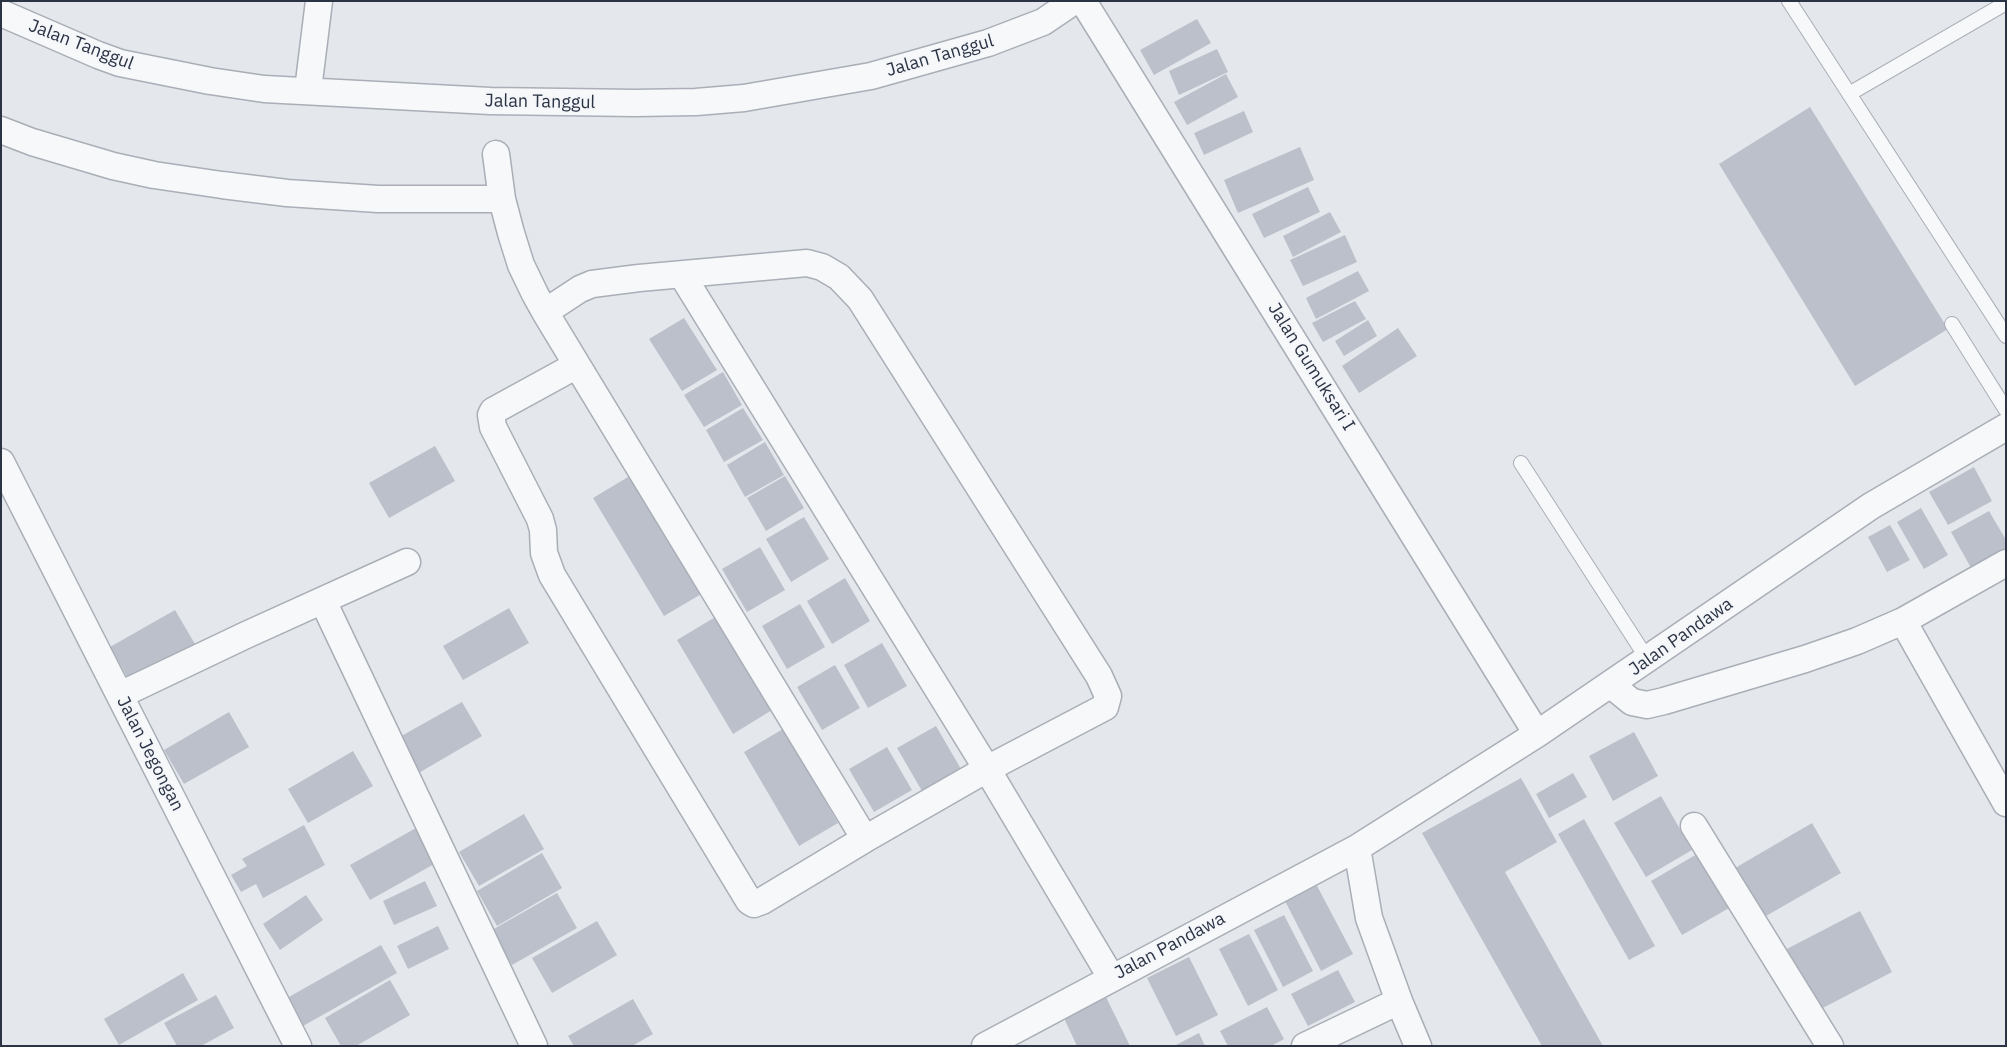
<!DOCTYPE html>
<style>
body{margin:0}
#map{position:relative;width:2007px;height:1047px;overflow:hidden;background:#e4e7ec;font-family:"IBM Plex Sans",sans-serif}
canvas{display:block}
.frame{position:absolute;inset:0;border:2px solid #2b3445;pointer-events:none}
</style>
<div id="map">
<canvas width="2007" height="1047"></canvas>
<div class="frame"></div>
</div>
<script>
const g = document.querySelector('canvas').getContext('2d');
g.lineJoin = 'round';
function paint(path, color) {
  g.fillStyle = color;
  g.fill(path, 'evenodd');
}
function shape(rows) {
  const path = new Path2D();
  for (const r of rows) {
    path.moveTo(r[0], r[1]);
    for (let i = 2; i < r.length; i += 2) path.lineTo(r[i], r[i + 1]);
  }
  return path;
}
function strokePath(path, color, width, dash) {
  g.strokeStyle = color;
  g.lineWidth = width;
  g.lineCap = dash ? 'butt' : 'round';
  g.setLineDash(dash || []);
  g.stroke(path);
}
function label(font, color, halo, rows, align = 'center') {
  g.font = font + ' "IBM Plex Sans",sans-serif';
  g.lineWidth = 4;
  g.setLineDash([]);
  g.textBaseline = 'middle';
  g.strokeStyle = halo;
  g.fillStyle = color;
  for (const [text, x, y, turn = 0] of rows) {
    g.save();
    g.translate(x, y);
    g.rotate((+turn || 0) * Math.PI / 180);
    g.textAlign = isNaN(turn) ? turn : align;
    if (halo) g.strokeText(text, 0, 0);
    g.fillText(text, 0, 0);
    g.restore();
  }
}
const building = shape([
 [1197,19,1211,43,1154,75,1140,50],
 [1217,49,1228,72,1179,95,1169,71],
 [1226,74,1238,97,1187,125,1174,102],
 [1810,107,1948,329,1855,386,1719,164],
 [1244,111,1253,132,1204,155,1194,133],
 [1300,147,1314,180,1238,213,1224,180],
 [1308,187,1320,212,1264,238,1252,214],
 [1330,212,1341,232,1293,257,1283,236],
 [1345,235,1357,262,1303,286,1290,260],
 [1358,271,1369,291,1316,319,1306,298],
 [1355,301,1366,319,1323,342,1312,323],
 [684,318,717,370,682,391,649,339],
 [1368,320,1377,336,1344,356,1335,341],
 [1398,328,1417,356,1359,393,1342,366],
 [723,372,742,405,704,427,684,395],
 [743,408,763,440,724,462,706,430],
 [765,442,784,475,745,497,727,465],
 [435,446,455,481,389,518,369,483],
 [1974,467,1992,501,1948,525,1929,492],
 [633,474,703,593,664,616,593,498],
 [785,476,804,508,766,531,747,498],
 [1921,508,1948,555,1924,569,1897,522],
 [1989,511,2006,540,2006,558,1975,575,1951,532],
 [804,517,829,559,791,582,766,539],
 [1890,525,1910,560,1887,572,1868,537],
 [760,547,785,590,747,612,722,569],
 [845,578,870,621,832,644,807,601],
 [800,604,825,647,787,669,762,626],
 [509,608,529,643,463,680,443,646],
 [175,610,195,644,130,682,110,647],
 [717,616,772,710,733,734,677,640],
 [882,643,907,686,868,708,844,665],
 [835,665,860,708,822,730,797,687],
 [462,702,482,736,417,774,396,739],
 [229,712,249,747,184,784,164,750],
 [936,726,961,769,922,791,897,748],
 [783,729,838,823,799,846,744,752],
 [1634,732,1658,776,1613,801,1589,756],
 [887,747,912,790,874,812,849,769],
 [353,751,373,786,308,823,288,789],
 [1573,773,1587,797,1549,818,1536,794],
 [1521,778,1557,842,1505,872,1603,1046,1542,1046,1422,833],
 [1661,796,1692,850,1646,877,1614,823],
 [524,814,544,849,479,886,459,852],
 [1584,819,1655,946,1629,960,1558,834],
 [1812,823,1841,873,1759,920,1730,871],
 [304,825,325,865,263,898,256,884,241,892,231,875,247,866,242,859],
 [416,828,436,863,370,900,350,865],
 [542,853,562,888,497,926,477,891],
 [1697,854,1729,908,1682,935,1651,881],
 [425,881,437,906,394,925,383,901],
 [1316,884,1353,954,1321,971,1285,901],
 [557,893,577,928,512,965,492,930],
 [306,895,323,920,280,950,263,924],
 [1860,911,1892,972,1813,1013,1781,952],
 [1284,915,1313,971,1283,987,1254,930],
 [597,921,617,955,552,993,532,958],
 [438,926,449,949,408,969,397,946],
 [1249,934,1278,990,1248,1006,1219,949],
 [381,945,397,973,303,1026,287,998],
 [1189,957,1218,1015,1176,1036,1147,978],
 [1338,970,1355,1002,1308,1026,1291,994],
 [183,973,198,1000,119,1045,104,1019],
 [390,980,410,1015,356,1046,341,1046,325,1018],
 [216,995,234,1028,201,1046,177,1046,164,1023],
 [1105,995,1130,1046,1077,1046,1063,1016],
 [633,999,653,1034,632,1046,574,1046,568,1036],
 [1267,1007,1284,1039,1271,1046,1228,1046,1220,1031],
 [1199,1033,1205,1046,1174,1046]
]);
const lane = shape([
 [1789,1,2006,336],
 [1849,94,2006,3],
 [1952,324,2006,410],
 [1521,463,1648,660]
]);
const street = shape([
 [1083,1,1537,734],
 [1,13,98,55,120,63,210,81,264,89,490,101,635,103,696,102,744,98,871,76,988,43,1043,22,1074,1],
 [308,90,319,1],
 [1,130,32,142,113,166,154,175,222,185,287,193,378,199,502,199],
 [496,154,502,199,511,233,521,265,535,294,545,312,577,365,865,839,987,769,1105,707,1108,696,1099,676,860,299,839,277,822,267,807,263,639,278,592,284,580,289,545,312],
 [682,275,987,769,1111,977],
 [577,365,493,411,491,415,493,427,540,519,543,530,544,553,552,575,749,901,754,904,762,901,865,839],
 [1,462,298,1046],
 [323,601,534,1046],
 [1903,621,2006,563],
 [1611,685,1632,702,1647,705,1664,701,1805,659,1857,641,1903,621,2006,803],
 [120,695,246,635,407,562],
 [1694,826,1830,1046],
 [1357,848,1369,918,1399,1001,1418,1046],
 [985,1046,1357,848,1537,734,1871,506,2006,427],
 [1305,1046,1399,1001]
]);
const streetNames = [
 ["Jalan Tanggul",81,45,21],
 ["Jalan Tanggul",940,56,-16],
 ["Jalan Tanggul",540,102,1],
 ["Jalan Gumuksari I",1311,367,58],
 ["Jalan Pandawa",1681,637,-35],
 ["Jalan Jegongan",150,754,63],
 ["Jalan Pandawa",1170,946,-28]
];
paint(building, '#bbc0ca');
strokePath(lane, '#a9aeb7', 16);
strokePath(street, '#a9aeb7', 29);
strokePath(lane, '#f7f8fa', 14);
strokePath(street, '#f7f8fa', 26);
label('18px', '#2b3445', '#f4f6f9', streetNames);
</script>
